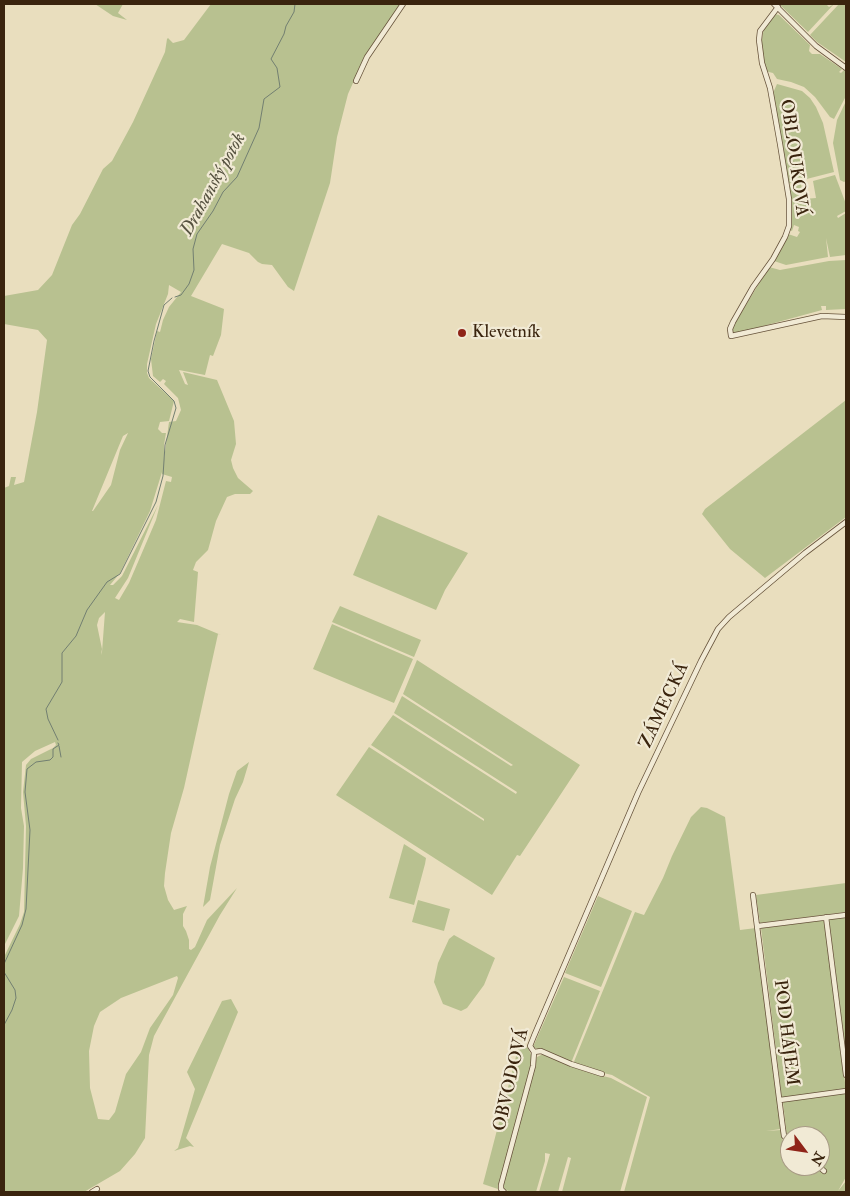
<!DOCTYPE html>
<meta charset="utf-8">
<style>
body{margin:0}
#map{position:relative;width:850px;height:1196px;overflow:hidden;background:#e9debe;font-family:"IM FELL Double Pica",serif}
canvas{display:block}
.frame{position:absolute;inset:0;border:5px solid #3a240e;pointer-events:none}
.north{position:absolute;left:780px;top:1126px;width:50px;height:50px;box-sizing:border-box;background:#f1ead5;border:1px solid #a89b85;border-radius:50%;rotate:121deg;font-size:14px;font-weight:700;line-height:20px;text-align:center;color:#3a240e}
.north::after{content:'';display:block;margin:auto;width:18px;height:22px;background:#8f2418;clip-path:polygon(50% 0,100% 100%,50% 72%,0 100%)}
</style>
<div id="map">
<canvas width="850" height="1196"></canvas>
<div class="frame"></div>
<div class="north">N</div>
</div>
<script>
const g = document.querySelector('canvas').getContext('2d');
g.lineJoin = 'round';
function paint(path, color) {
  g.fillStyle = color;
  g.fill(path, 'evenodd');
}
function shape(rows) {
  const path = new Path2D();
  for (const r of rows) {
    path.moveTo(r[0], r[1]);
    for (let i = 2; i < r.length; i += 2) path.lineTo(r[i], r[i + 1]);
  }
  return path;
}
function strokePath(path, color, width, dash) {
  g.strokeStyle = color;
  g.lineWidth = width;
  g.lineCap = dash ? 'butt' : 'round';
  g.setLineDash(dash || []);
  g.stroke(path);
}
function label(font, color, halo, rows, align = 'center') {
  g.font = font + ' "IM FELL Double Pica",serif';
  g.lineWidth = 4.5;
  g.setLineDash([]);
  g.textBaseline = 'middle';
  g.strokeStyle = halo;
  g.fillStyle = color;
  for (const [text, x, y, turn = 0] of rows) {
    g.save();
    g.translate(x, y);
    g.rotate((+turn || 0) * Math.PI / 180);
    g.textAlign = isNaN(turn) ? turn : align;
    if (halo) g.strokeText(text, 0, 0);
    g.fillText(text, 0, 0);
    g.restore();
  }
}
const green = shape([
 [95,4,123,4,118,13,127,20,113,16],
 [211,4,401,4,366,54,348,94,337,137,330,183,294,291,288,287,272,265,262,264,258,262,249,253,222,244,191,296,224,309,221,335,213,356,210,355,205,375,179,370,185,384,188,385,183,372,217,380,234,421,236,444,231,460,233,468,238,478,253,491,250,494,235,494,227,497,216,521,208,550,196,562,193,570,198,572,194,622,180,619,177,622,197,625,221,635,218,634,184,788,171,833,165,873,164,886,168,900,174,910,187,906,183,914,183,926,186,931,189,940,189,949,191,950,195,947,207,920,237,888,220,915,154,1036,149,1055,145,1138,135,1154,120,1171,84,1192,4,1192,4,957,20,924,24,912,26,826,23,792,26,765,31,759,53,748,56,745,55,742,35,751,22,762,21,808,24,826,23,868,19,916,4,946,4,488,9,486,11,477,16,477,14,485,24,482,37,412,47,340,38,330,4,324,4,296,38,290,52,275,72,225,80,214,103,169,112,161,133,122,165,52,167,39,168,38,173,43,184,40],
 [169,285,181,292,169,307,163,320,160,332,157,331,151,359,153,376,160,382,163,379,166,381,164,384,178,398,181,410,176,421,169,422,164,459,164,445,166,433,162,433,158,429,160,422,169,421,174,401,149,378,147,373,147,364,156,324,168,294],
 [128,433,120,450,111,485,93,511,92,511,123,436],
 [162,472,162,474,172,477,171,482,166,481,156,520,129,583,119,600,115,598,128,578,158,505,122,576,113,585,110,585,120,573,150,511],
 [105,612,102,652,101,655,102,649,97,625,99,618],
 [177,976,178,978,173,995,150,1028,141,1052,126,1074,115,1112,109,1120,98,1119,90,1088,89,1051,94,1026,100,1012,121,998],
 [779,4,826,4,829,7,834,4,808,32],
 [839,4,846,4,846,62,817,42,810,35],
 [775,14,779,15,810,45,809,51,812,54,820,54,842,69,839,72,841,73,844,70,846,72,846,96,834,119,830,117,815,97,804,87,791,82,777,79,773,73,765,71,761,45,763,33,764,29],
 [777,84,802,91,810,98,816,107,823,123,834,172,787,184,773,93],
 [846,101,846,181,844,182,840,180,833,143,837,120],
 [835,175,846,204,846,211,837,216,838,218,846,213,846,255,830,257,826,238,828,257,786,265,774,261,788,234,797,237,800,232,798,231,799,227,794,225,792,231,790,230,792,220,788,187,801,184,804,199,816,198,813,181],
 [846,260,846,309,826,310,826,306,821,306,822,310,734,334,732,328,769,267,780,270,829,261],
 [846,400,846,517,765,578,730,549,702,514,705,509],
 [378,515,468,553,445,590,436,610,353,575],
 [340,606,421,640,414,657,332,622],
 [332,624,413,659,394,703,313,669],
 [417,660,580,765,520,856,517,855,492,895,336,795,369,747,484,821,484,819,371,745,393,715,516,794,517,792,394,713,402,696,511,766,513,765,403,694],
 [249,762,243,782,235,799,220,845,210,900,203,907,210,867,229,794,237,771],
 [701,807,707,808,725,817,740,930,756,928,781,1129,766,1131,781,1130,783,1141,790,1145,790,1166,820,1166,820,1136,790,1136,790,1141,787,1137,783,1103,785,1100,846,1093,846,1177,838,1191,846,1181,846,1192,624,1192,650,1097,612,1075,591,1070,573,1064,635,912,644,915,663,878,672,856,691,817],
 [404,844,426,858,425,864,414,905,389,898],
 [846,883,846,912,760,923,756,895],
 [598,896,632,911,601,987,565,973],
 [418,900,450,909,444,931,412,922],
 [846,917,846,1055,829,919],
 [824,920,846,1090,782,1099,761,928],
 [454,935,495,958,484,985,467,1008,461,1011,443,1004,434,982,438,963,449,939],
 [564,977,600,991,571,1063,533,1047],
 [231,999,238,1012,186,1138,194,1147,190,1146,174,1151,178,1148,195,1089,187,1072,222,1001],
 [519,1045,528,1048,533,1059,498,1189,483,1184],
 [543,1054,591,1073,611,1078,647,1097,620,1192,562,1192,571,1158,568,1157,558,1192,539,1192,550,1154,545,1153,545,1161,536,1192,511,1192,503,1189,502,1185,537,1057]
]);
const stream = shape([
 [175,297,181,295,189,284,194,270,193,249,197,234,213,211,223,192,237,177,259,128,264,99,280,87,277,68,271,59,284,34,286,26,294,12,295,4],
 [58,740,48,719,46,709,62,682,62,653,76,636,87,610,107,582,120,574,156,502,163,476,165,445,176,408,174,401,150,377,148,371,154,341,164,305,172,298],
 [59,746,61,757],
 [4,964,22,925,26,909,30,830,25,792,27,769,36,762,50,760,53,757,53,749,59,745,58,743],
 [4,972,15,990,16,998,12,1010,4,1025]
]);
const street = shape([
 [774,4,816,46,846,68],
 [778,7,760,31,759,40,762,63,770,88,780,144,789,199,789,226,785,237,773,259,753,287,733,322,730,329,731,336,822,316,846,317],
 [356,81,367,57,403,4],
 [753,895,783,1129,784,1136,790,1142],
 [826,917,846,1075],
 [758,926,846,915],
 [534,1052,541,1051,571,1064,602,1074],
 [780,1100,846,1091],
 [818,1166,824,1171],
 [92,1192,97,1189],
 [504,1192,501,1189,501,1185,533,1066,534,1052,530,1046,534,1036,638,793,701,661,718,629,729,617,805,553,846,522]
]);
const markers = [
 [462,333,5,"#8f2418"]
];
const streetNames = [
 ["OBLOUKOVÁ",793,158,82],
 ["ZÁMECKÁ",665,706,-65],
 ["POD HÁJEM",785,1033,83],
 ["OBVODOVÁ",512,1080,-77]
];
const poiNames = [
 ["Klevetník",472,333]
];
const waterNames = [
 ["Drahanský potok",214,185,-61]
];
paint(green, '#b8c190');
strokePath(stream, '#727f71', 1);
strokePath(street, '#66523a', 6);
strokePath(street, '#f1ead5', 4.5);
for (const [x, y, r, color] of markers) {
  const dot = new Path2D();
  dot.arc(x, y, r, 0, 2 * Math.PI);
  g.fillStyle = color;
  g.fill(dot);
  strokePath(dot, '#f1ead5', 2);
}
label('18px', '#3a240e', '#f1ead5', streetNames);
label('18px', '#3a240e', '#f1ead5', poiNames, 'left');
label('italic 19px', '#565240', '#f1ead5', waterNames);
</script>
